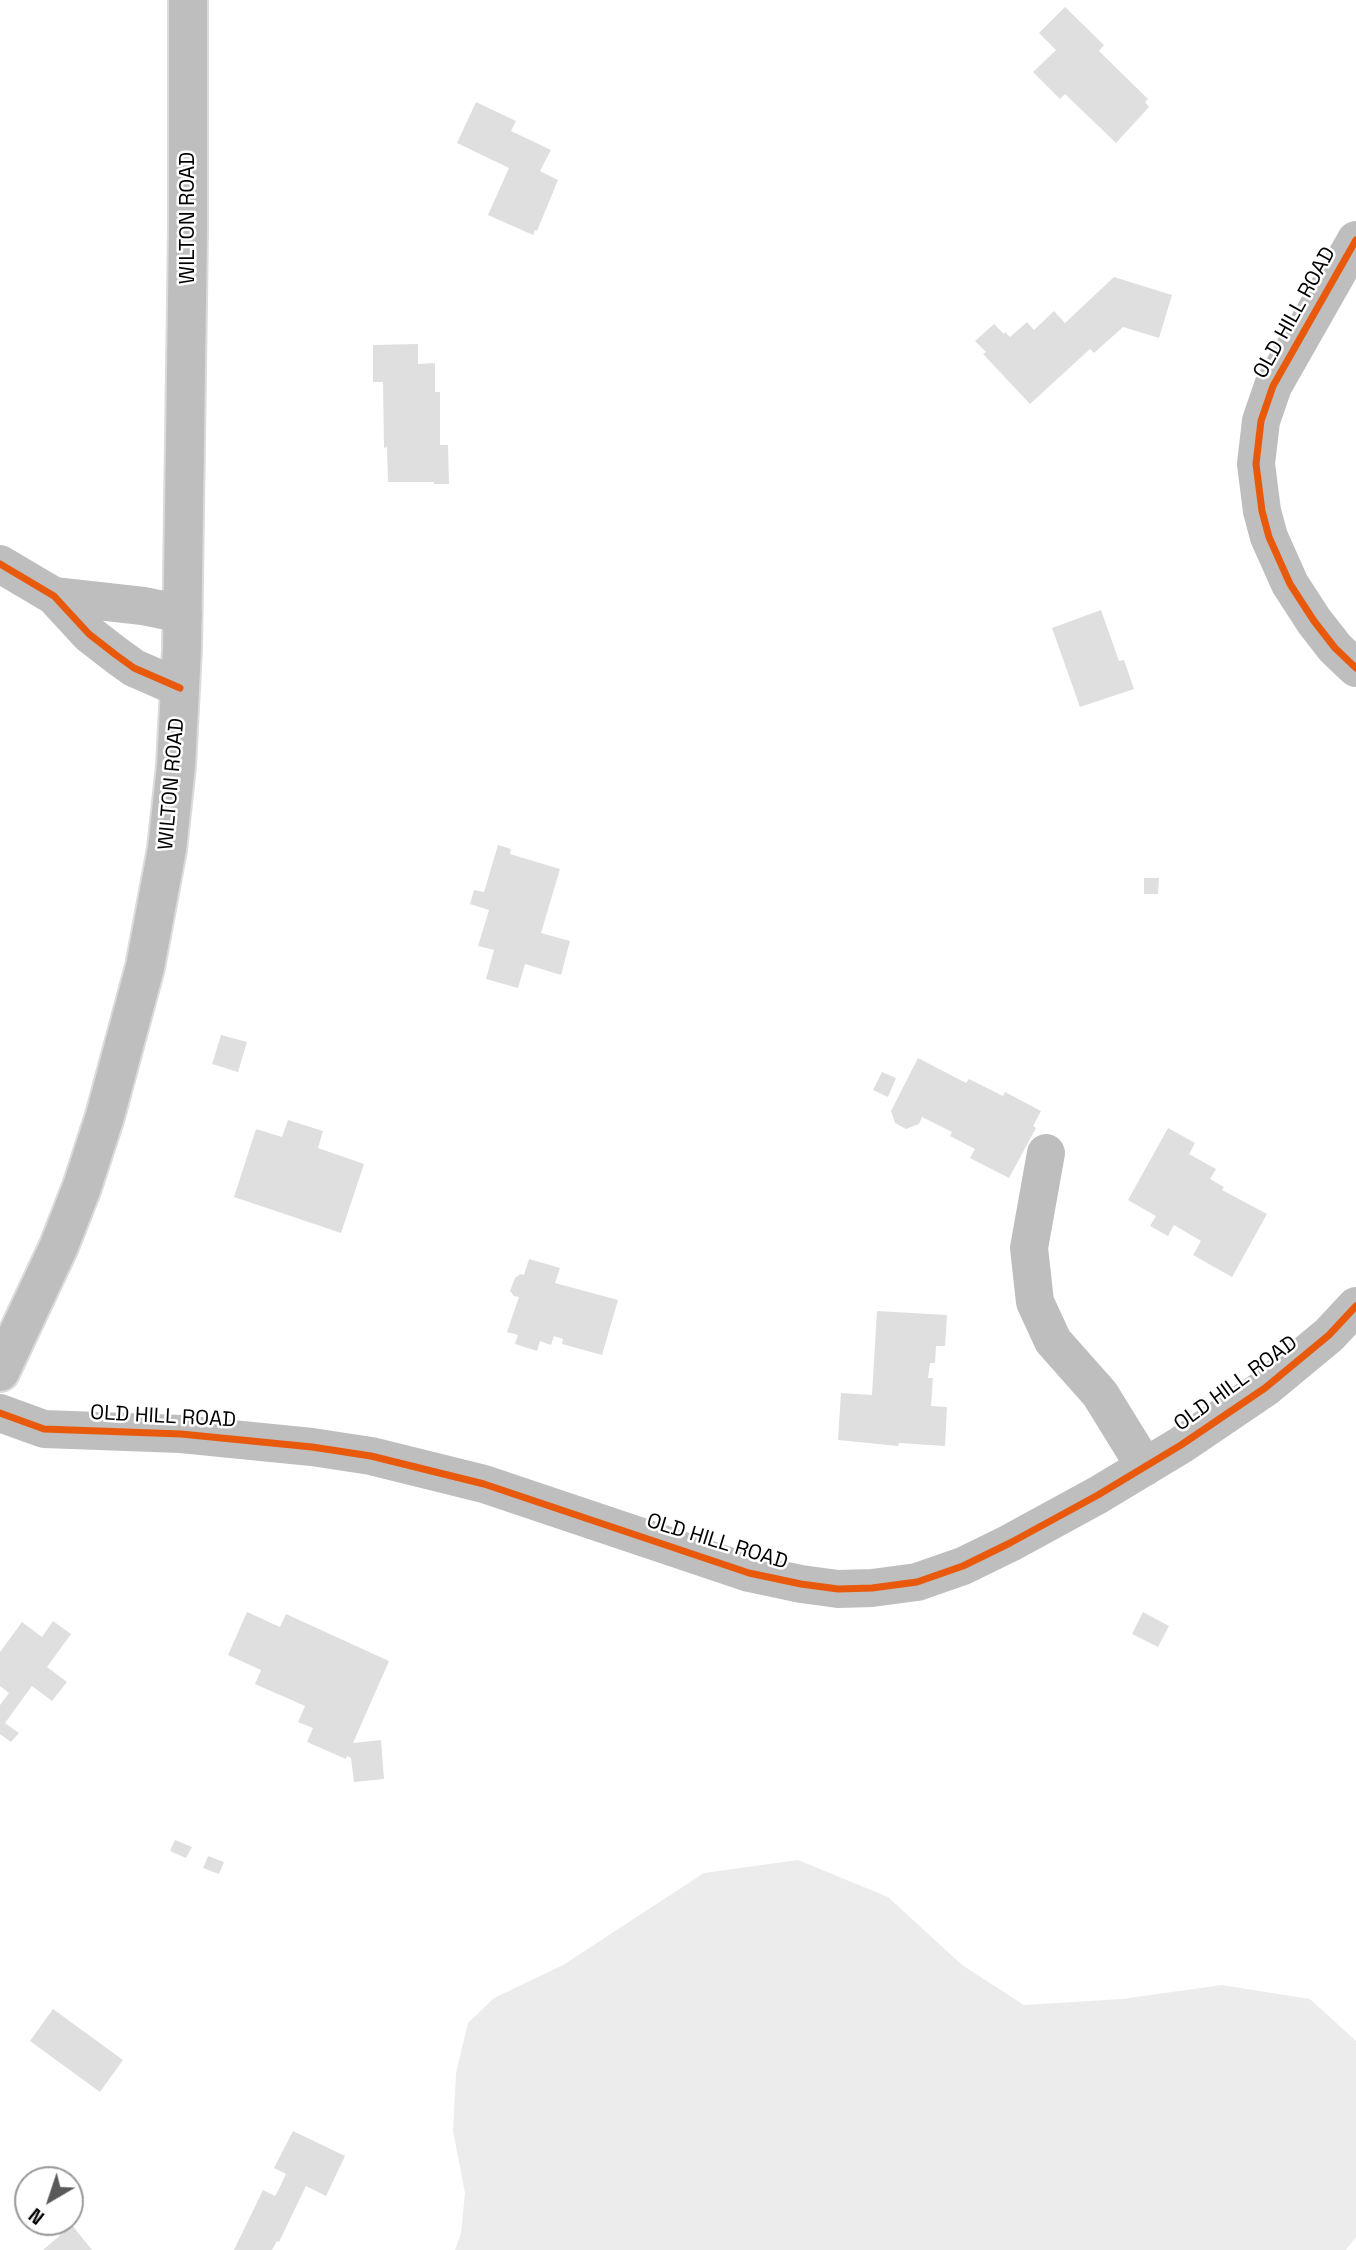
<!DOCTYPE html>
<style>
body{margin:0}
#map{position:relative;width:1356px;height:2250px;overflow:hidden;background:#fff;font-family:"Space Grotesk",sans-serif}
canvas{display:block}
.north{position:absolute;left:14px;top:2166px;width:70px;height:70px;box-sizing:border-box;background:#fff;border:2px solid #999;border-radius:50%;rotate:219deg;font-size:19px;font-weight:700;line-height:28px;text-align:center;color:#000}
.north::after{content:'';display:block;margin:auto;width:24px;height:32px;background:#595959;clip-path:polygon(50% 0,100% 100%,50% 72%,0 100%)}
</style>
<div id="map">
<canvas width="1356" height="2250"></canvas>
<div class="north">N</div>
</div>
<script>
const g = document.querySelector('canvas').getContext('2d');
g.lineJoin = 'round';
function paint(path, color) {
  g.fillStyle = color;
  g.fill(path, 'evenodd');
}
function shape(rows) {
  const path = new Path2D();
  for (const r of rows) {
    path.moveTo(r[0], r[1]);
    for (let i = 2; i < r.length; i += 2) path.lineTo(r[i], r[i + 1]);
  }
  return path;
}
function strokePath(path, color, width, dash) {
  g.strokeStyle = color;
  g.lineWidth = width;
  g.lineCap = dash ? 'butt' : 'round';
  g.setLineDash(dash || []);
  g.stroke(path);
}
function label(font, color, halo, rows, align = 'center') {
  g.font = font + ' "Space Grotesk",sans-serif';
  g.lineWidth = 5;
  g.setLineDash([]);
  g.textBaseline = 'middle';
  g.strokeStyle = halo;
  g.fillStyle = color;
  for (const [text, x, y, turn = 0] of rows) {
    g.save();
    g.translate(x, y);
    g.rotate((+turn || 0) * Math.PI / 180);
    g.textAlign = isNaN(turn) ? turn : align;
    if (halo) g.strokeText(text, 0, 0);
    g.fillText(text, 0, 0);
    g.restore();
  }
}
const green = shape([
 [798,1860,888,1897,962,1965,1024,2005,1122,1999,1222,1985,1310,1999,1356,2041,1356,2237,1346,2250,455,2250,461,2233,465,2193,453,2131,456,2073,468,2023,494,1998,563,1965,704,1873]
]);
const building = shape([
 [1065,7,1104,45,1099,51,1148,99,1145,102,1149,107,1116,143,1065,94,1060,99,1033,72,1056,50,1039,33],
 [476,102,516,121,511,131,551,150,540,171,558,180,537,231,535,230,533,235,488,215,509,168,457,143],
 [1114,277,1172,295,1159,338,1123,327,1094,353,1090,349,1030,404,983,354,986,352,975,341,994,324,1004,334,1005,332,1010,337,1027,322,1034,330,1054,311,1065,323],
 [418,344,418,364,435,363,435,392,440,392,440,445,448,445,449,484,434,484,434,482,388,482,387,447,384,448,383,382,373,382,373,345],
 [1101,610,1119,661,1124,660,1134,689,1080,707,1052,628],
 [498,845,511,849,510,854,560,869,541,933,570,941,561,975,525,964,518,988,486,979,494,950,478,946,489,910,470,904,474,890,484,892],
 [1144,878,1159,878,1158,894,1144,894],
 [221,1035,247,1042,238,1072,212,1064],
 [918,1058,966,1083,969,1079,1003,1096,1005,1092,1041,1111,1033,1126,1036,1128,1009,1178,970,1158,975,1149,950,1136,952,1132,922,1117,919,1124,906,1129,895,1123,891,1111],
 [882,1072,896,1078,888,1097,873,1090],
 [288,1120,323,1131,318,1148,364,1164,341,1233,234,1197,256,1129,282,1137],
 [1168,1128,1195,1143,1189,1154,1216,1169,1210,1179,1224,1187,1222,1190,1267,1214,1232,1277,1193,1255,1201,1241,1174,1225,1168,1236,1150,1226,1156,1216,1128,1200],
 [529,1259,560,1268,555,1283,618,1300,602,1355,562,1344,563,1339,554,1336,551,1345,540,1341,537,1351,515,1344,518,1335,507,1332,519,1297,514,1296,510,1291,515,1278,520,1274,524,1275],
 [877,1311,947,1315,945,1346,936,1346,935,1363,930,1363,928,1378,933,1378,931,1406,947,1407,945,1446,899,1443,898,1446,838,1440,841,1393,872,1395],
 [247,1612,280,1627,286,1614,389,1661,353,1743,381,1740,384,1779,354,1782,351,1758,347,1756,346,1759,307,1742,313,1728,298,1722,305,1706,255,1684,261,1670,228,1655],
 [1143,1612,1169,1626,1158,1647,1132,1634],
 [53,1621,71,1634,47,1667,67,1682,52,1701,32,1686,5,1723,19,1733,11,1742,0,1734,0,1705,9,1693,0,1686,0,1652,22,1622,42,1637],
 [175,1840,192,1847,186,1858,170,1851],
 [208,1856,224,1862,219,1874,203,1868],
 [53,2009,123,2060,100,2092,30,2041],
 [293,2131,345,2156,326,2196,306,2186,279,2242,277,2241,272,2250,234,2250,263,2190,275,2196,279,2189,286,2174,274,2168],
 [72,2225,92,2250,43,2250]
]);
const minor = shape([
 [1356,240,1273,386,1261,421,1256,464,1262,511,1269,537,1290,584,1314,621,1335,648,1356,668],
 [0,564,54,596,89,634,116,655,134,668,180,688],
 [54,596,143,606,183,614],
 [1046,1153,1029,1248,1035,1302,1053,1341,1100,1394,1145,1467],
 [0,1413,44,1429,181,1434,312,1447,371,1456,484,1484,749,1573,801,1584,838,1589,872,1588,917,1582,963,1566,1010,1543,1098,1495,1181,1445,1265,1388,1329,1335,1356,1306]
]);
const major = shape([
 [0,1372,59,1246,82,1187,105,1116,145,967,167,849,176,766,182,649,188,230,188,0]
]);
const cycleway = shape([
 [1356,240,1273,386,1261,421,1256,464,1262,511,1269,537,1290,584,1314,621,1335,648,1356,668],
 [0,564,54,596,89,634,116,655,134,668,180,688],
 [0,1413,44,1429,181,1434,312,1447,371,1456,484,1484,749,1573,801,1584,838,1589,872,1588,917,1582,963,1566,1010,1543,1098,1495,1181,1445,1265,1388,1329,1335,1356,1306]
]);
const streetNames = [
 ["WILTON ROAD",188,218,-90],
 ["OLD HILL ROAD",1295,313,-61],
 ["WILTON ROAD",172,784,-85],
 ["OLD HILL ROAD",1236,1384,-36],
 ["OLD HILL ROAD",163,1417,3],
 ["OLD HILL ROAD",717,1542,17]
];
paint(green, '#ececec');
paint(building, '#dfdfdf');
strokePath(major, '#dbdbdb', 42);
strokePath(minor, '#bebebe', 38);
strokePath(major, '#bebebe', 38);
strokePath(cycleway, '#e8590c', 7);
label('21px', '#000', '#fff', streetNames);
</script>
